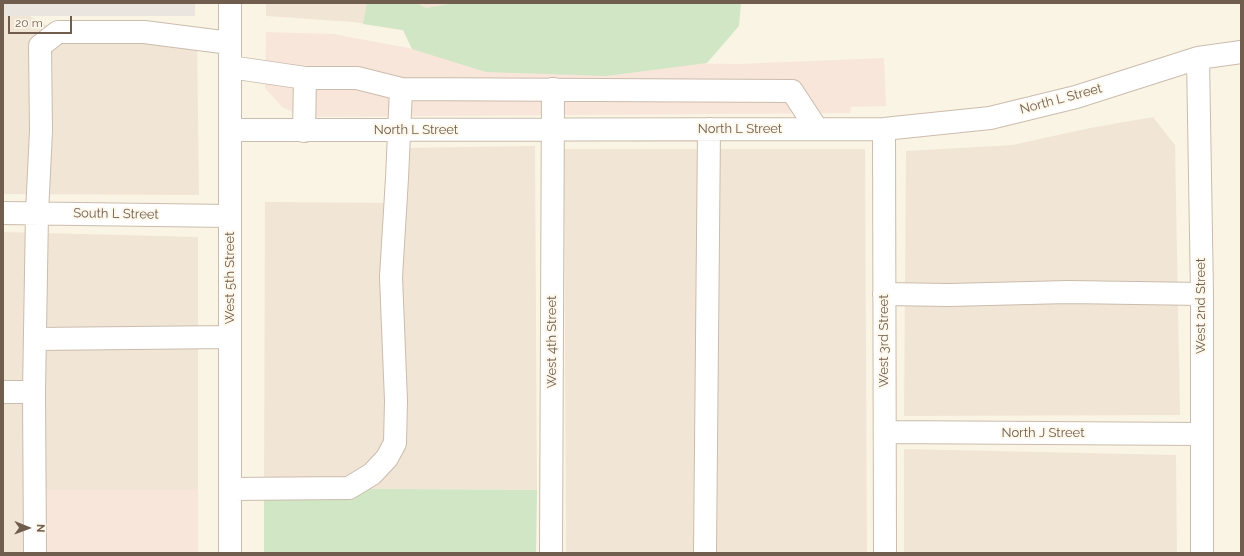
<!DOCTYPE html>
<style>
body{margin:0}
#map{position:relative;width:1244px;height:556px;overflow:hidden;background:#faf4e5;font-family:Raleway,sans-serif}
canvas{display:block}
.frame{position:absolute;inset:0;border:4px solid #715d4d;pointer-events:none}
.north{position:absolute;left:8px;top:508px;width:40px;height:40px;-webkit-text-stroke:3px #fdf8eb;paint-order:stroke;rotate:91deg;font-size:11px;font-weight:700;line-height:16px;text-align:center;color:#715d4d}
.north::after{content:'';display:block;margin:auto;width:14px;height:18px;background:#715d4d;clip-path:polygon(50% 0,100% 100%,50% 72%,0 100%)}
.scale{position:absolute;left:8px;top:16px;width:64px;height:18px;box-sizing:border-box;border:2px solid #715d4d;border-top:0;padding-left:5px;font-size:12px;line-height:14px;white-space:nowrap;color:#715d4d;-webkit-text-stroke:3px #fdf8eb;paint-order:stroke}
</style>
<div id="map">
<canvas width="1244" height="556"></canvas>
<div class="frame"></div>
<div class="north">N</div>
<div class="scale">20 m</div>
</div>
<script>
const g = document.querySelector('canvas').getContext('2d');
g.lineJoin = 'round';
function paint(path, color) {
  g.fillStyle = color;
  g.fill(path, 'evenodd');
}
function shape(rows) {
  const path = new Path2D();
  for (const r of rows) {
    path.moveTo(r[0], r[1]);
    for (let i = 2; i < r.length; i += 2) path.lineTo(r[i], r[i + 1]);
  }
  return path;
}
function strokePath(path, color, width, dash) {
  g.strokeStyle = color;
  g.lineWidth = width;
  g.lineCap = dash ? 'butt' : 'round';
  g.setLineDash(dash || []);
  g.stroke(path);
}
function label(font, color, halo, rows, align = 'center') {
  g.font = font + ' Raleway,sans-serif';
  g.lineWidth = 4;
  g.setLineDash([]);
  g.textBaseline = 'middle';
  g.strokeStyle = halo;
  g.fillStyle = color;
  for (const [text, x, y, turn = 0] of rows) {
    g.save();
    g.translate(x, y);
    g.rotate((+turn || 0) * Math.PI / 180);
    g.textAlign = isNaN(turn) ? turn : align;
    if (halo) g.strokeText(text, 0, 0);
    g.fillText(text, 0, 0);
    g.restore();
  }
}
const residential = shape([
 [266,3,509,3,478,43,354,22,266,16],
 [3,16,30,16,58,32,197,39,199,195,3,194],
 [1153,117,1175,145,1180,415,904,416,906,151,1012,145,1090,128],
 [535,146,537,490,264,488,265,202,395,203,398,148],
 [564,149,865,149,867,553,566,553],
 [3,232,198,237,198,490,36,490,35,553,3,553],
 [904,449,1176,455,1177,553,904,553]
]);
const commercial = shape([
 [266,32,333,34,473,60,738,64,884,58,886,106,851,107,850,113,304,117,282,107,265,88],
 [36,490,198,490,198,553,35,553]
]);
const industrial = shape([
 [3,3,195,3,195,16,3,16]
]);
const green = shape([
 [367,3,417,3,426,8,456,3,741,3,739,26,707,63,606,76,486,72,412,49,403,30,363,24],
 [264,488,537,490,536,553,264,553]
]);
const minor = shape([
 [230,3,230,553],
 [1198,58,1202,294,1202,553],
 [230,67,305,78,304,131],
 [305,78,357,78,401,89,792,91,817,129],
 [884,129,885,553],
 [230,130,884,129,990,118,1076,97,1198,58,1241,52],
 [3,213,230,216],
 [884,294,949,295,1068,292,1202,294],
 [35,339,230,337],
 [3,392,34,392],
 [885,432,1201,434],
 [230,489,349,488,372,474,387,458,395,443,396,401,391,277,397,178,401,89],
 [35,553,34,392,37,213,41,131,40,46,58,32,144,32,230,43],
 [551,553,553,89],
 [705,553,709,129]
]);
const streetNames = [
 ["North L Street",1061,99,-15],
 ["North L Street",740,129],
 ["North L Street",416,130],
 ["South L Street",116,214,1],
 ["West 5th Street",230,278,-90],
 ["West 2nd Street",1201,306,-90],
 ["West 3rd Street",884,341,-90],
 ["West 4th Street",552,342,-90],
 ["North J Street",1043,433]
];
paint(residential, '#f1e6d5');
paint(commercial, '#f9e6da');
paint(industrial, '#eae5df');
paint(green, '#d0e6c5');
strokePath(minor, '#cbbcad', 24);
strokePath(minor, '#fff', 22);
label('13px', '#715d4d', '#fdf8eb', streetNames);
</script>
